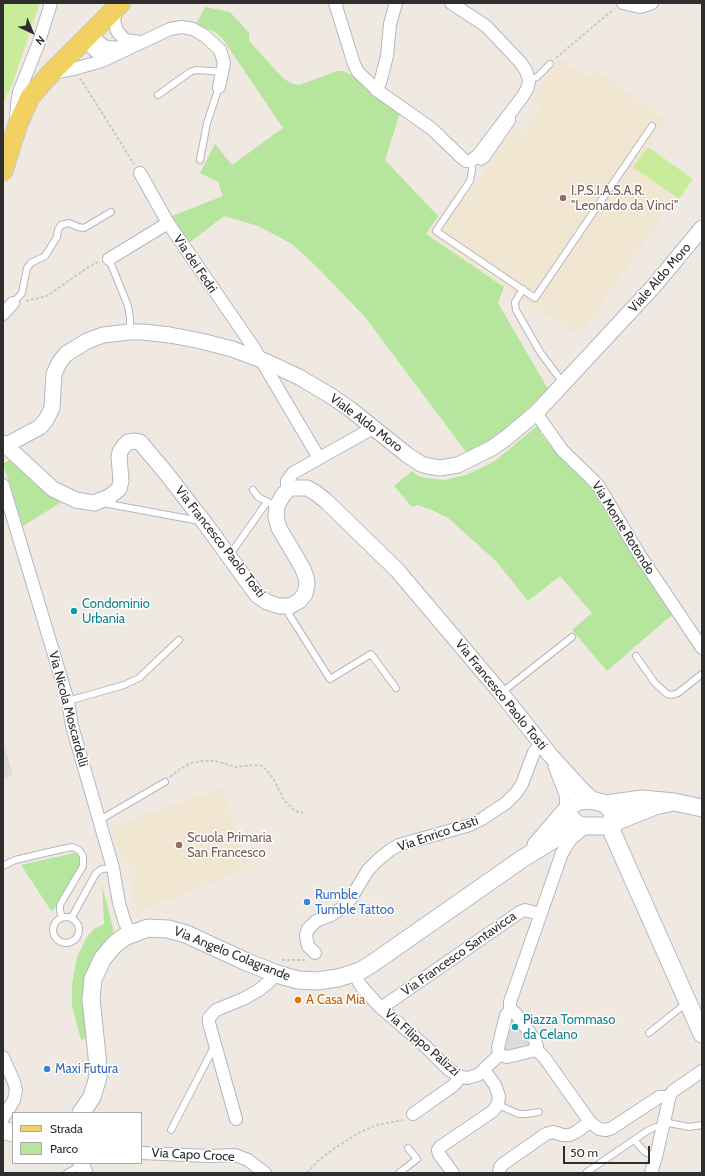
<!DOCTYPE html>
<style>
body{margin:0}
#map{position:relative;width:705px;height:1176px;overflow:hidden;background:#efe9e1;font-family:Cabin,sans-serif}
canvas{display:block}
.frame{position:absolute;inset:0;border:4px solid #2e2e2e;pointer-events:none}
.legend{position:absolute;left:12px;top:1112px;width:130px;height:52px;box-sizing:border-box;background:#fff;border:1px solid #ababab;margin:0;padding:5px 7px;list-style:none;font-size:12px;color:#2e2e2e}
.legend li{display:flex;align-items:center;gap:8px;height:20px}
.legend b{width:20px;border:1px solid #ababab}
.north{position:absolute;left:12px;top:12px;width:40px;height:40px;-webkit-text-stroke:3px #fff;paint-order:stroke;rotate:136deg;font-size:11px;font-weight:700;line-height:16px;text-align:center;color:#2e2e2e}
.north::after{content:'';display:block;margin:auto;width:14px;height:18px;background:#2e2e2e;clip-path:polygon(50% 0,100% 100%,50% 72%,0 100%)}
.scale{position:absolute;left:563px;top:1146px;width:87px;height:18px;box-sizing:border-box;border:2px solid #2e2e2e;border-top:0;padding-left:5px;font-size:12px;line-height:14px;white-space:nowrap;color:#2e2e2e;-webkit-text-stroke:3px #fff;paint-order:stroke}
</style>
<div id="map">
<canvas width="705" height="1176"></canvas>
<div class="frame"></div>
<ul class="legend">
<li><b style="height:5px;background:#f2d163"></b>Strada</li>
<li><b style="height:11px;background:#b6e59e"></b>Parco</li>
</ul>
<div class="north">N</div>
<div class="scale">50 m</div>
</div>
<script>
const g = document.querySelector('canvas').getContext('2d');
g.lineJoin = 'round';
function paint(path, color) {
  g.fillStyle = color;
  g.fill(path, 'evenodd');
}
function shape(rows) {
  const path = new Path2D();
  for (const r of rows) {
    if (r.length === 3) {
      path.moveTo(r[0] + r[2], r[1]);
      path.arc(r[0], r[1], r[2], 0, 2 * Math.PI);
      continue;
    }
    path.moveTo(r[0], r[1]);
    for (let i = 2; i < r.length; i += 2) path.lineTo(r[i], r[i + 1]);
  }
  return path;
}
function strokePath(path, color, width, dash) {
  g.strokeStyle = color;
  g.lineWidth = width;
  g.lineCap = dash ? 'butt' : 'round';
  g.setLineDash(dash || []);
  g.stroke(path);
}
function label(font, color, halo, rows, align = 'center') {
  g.font = font + ' Cabin,sans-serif';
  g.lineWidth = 3;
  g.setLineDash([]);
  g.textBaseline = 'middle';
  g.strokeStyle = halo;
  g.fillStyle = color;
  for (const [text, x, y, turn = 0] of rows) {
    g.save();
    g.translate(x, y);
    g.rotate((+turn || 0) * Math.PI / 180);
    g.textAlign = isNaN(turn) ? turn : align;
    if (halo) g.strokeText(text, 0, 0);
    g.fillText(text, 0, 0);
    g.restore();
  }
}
const education = shape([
 [560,58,589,79,596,70,666,120,648,147,693,179,679,199,676,197,579,336,426,234,456,191,466,197,514,127,523,133,542,106,532,99],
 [222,788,249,868,138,912,129,887,136,876,134,867,123,863,111,827]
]);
const green = shape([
 [205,7,230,12,249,33,249,41,284,79,293,84,299,85,337,71,344,71,353,76,400,113,385,160,438,216,426,234,504,287,498,303,548,389,525,411,503,430,482,445,467,453,365,317,317,267,292,244,258,226,224,216,189,243,172,216,223,196,218,182,200,173,215,144,232,165,283,128,222,38,215,32,196,24],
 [537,426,541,434,560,457,592,486,674,613,607,671,572,630,592,613,560,576,528,601,495,560,448,518,430,509,417,505,412,507,394,486,412,471,416,475,426,478,445,480,466,475,479,469,495,461],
 [14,457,60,503,23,526,3,464],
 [74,853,81,855,82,867,52,912,21,865],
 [102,885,114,932,93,957,85,975,83,988,83,1000,88,1038,81,1040,72,1006,72,984,77,957,87,937,94,929,104,924]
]);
const pitch = shape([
 [3,3,40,3,12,85,3,102],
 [648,147,693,179,679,199,633,167]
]);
const plaza = shape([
 [3,741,13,775,3,778],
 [508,1012,535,1049,498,1052]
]);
const path = shape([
 [556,58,614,9],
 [80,78,134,164],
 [26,301,47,296,87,268,98,262],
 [170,777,180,769,191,763,202,761,215,761,236,767,254,765,262,766,268,772,273,778,284,800,295,811,303,813],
 [282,960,305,960],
 [307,1173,319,1160,335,1148,360,1132,377,1125,403,1120]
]);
const service = shape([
 [529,80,537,77,550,64],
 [158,95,190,72,196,70,223,72],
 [475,158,481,162,486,159,512,121,512,118,509,115],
 [200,160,207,123,219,87],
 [471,161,472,171,470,181,436,231,535,298,652,126],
 [109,259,128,306,130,318,130,332],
 [523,289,515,302,516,310,540,352,563,383],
 [13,303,22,293,27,268,31,263,45,256,47,253,57,237,58,230,61,225,69,223,78,227,84,228,111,212],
 [253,490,258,497,270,503],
 [103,503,200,521],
 [229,556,267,502],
 [286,607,290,616,330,679,371,654,396,688],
 [636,656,655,683,667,694,672,695,678,693,702,674],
 [501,693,572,637],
 [68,701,124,685,139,678,179,640],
 [98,821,165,782],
 [3,866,15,860,62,849,73,847,79,850,83,856,83,866,60,905,60,911,62,917],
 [66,930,13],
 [72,917,96,873,102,869,113,868],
 [649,1033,680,1008,688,1004],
 [498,1105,519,1114,527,1114,539,1112],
 [664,1122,689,1127,702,1125],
 [171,1130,214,1047],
 [634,1140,645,1152,656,1157],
 [587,1172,647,1131,655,1127,662,1128],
 [67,1173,81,1165],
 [399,1173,417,1159,408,1148]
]);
const minor = shape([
 [335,3,354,64,358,72,378,91,432,129,462,158,466,161,471,161,479,154,523,96,528,87,529,80,526,71,521,63,486,26,451,3],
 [623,3,640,7,652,3],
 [117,8,114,20,117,31,125,40,140,42],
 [113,56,103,56,95,51,89,45,87,37,95,39,106,47,126,48],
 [52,73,74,69,102,61,170,29,182,27,193,29,205,36,220,50,224,63,219,87],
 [376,90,380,83,387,56,390,24,396,3],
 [16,118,17,105,19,92,38,45,51,3],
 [140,173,168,223,254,348,319,458],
 [109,259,168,223],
 [3,314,13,303],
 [536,413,562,450,598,485,639,554,702,648],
 [3,485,68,701,72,726,113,868,119,903,125,923,131,934],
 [289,489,287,485,287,481,293,473,373,428],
 [315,953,308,946,307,941,306,935,308,929,316,921,329,916,344,907,351,898,368,870,377,861,390,850,399,845,470,825,482,819,506,803,516,793,522,784,534,752,541,744],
 [354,973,361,986,379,1006,425,1046,448,1069,458,1076,467,1078,478,1075,499,1055],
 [381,1008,520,912,525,910,540,914],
 [510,1011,510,1002,562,853,570,840,584,828],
 [535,1049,544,1057,590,1122,599,1129,606,1130,612,1128,659,1097,668,1097],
 [499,1055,507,1057,532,1051,537,1046,535,1040,516,1014,513,1011,510,1011],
 [499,1055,498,1048,506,1015,510,1011],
 [3,1057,14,1082,16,1090,14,1100,3,1118],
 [413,1114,454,1085,460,1077],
 [236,1119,209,1023,209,1018,216,1010,243,999,259,990,270,981,274,973],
 [141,1153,209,1156,235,1155,248,1160,265,1173],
 [453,1173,439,1154,438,1150,440,1147,493,1111,498,1104,499,1096,495,1085,484,1070],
 [499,1173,500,1167,503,1164,546,1134,553,1132,563,1135,570,1135,576,1132,590,1122],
 [651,1173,656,1157,670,1095,673,1091,702,1071]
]);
const tertiary = shape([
 [3,443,53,489,76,500,94,503,109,497,119,489,121,481,119,457,120,452,123,447,128,442,135,441,140,442,166,473,204,522,257,595,267,602,279,606,290,606,299,601,305,594,307,584,306,577,302,567,279,528,276,517,277,506,283,495,289,489,293,488,307,488,316,493,326,501,397,570,501,693,551,756,585,793,593,800],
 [3,447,40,427,46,420,52,408,54,374,59,363,66,354,87,341,103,335,130,332,143,332,170,335,201,341,232,349,267,362,299,377,331,396,350,409,406,454,421,464,428,466,440,468,458,465,492,448,505,439,536,413,654,286,702,228],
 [556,766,567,794,568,807],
 [81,1163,85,1173]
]);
const secondary = shape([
 [606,804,642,799,674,802,702,808],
 [571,818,577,824,582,826,605,826,655,806,674,802],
 [611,823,613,834,624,859,702,1034],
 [536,845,567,809,568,807,579,801,591,800,606,804,613,813,612,822],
 [81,1113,92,1097,98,1077,97,1056,91,999,93,979,103,958,114,945,124,937,148,928,168,929,186,934,249,963,280,975,298,980,317,981,338,978,360,971,373,963,522,859,571,829,579,825],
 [3,1130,13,1133]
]);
const primary = shape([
 [3,171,18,124,30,97,51,73,121,3]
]);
const markers = [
 [563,198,4,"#8d6e63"],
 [74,611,4,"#0f9aa8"],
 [179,845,4,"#8d6e63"],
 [307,902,4,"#3f7fe0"],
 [298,1000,4,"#e8710a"],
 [515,1027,4,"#0f9aa8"],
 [47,1069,4,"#3f7fe0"]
];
const educationNames = [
 ["I.P.S.I.A.S.A.R.",571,191],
 ["\"Leonardo da Vinci\"",571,206],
 ["Scuola Primaria",187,838],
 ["San Francesco",187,853]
];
const streetNames = [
 ["Via dei Fedri",195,264,56],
 ["Viale Aldo Moro",660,278,-49],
 ["Viale Aldo Moro",366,423,37],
 ["Via Monte Rotondo",623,528,58],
 ["Via Francesco Paolo Tosti",220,542,52],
 ["Via Francesco Paolo Tosti",501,695,51],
 ["Via Nicola Moscardelli",68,709,75],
 ["Via Enrico Casti",438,834,-19],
 ["Via Angelo Colagrande",232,954,22],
 ["Via Francesco Santavicca",459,954,-35],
 ["Via Filippo Palizzi",422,1043,41],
 ["Via Capo Croce",193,1155,3]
];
const cultureNames = [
 ["Condominio",82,604],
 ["Urbania",82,619],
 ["Piazza Tommaso",523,1020],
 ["da Celano",523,1035]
];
const shopNames = [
 ["Rumble",315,895],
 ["Tumble Tattoo",315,910],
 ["Maxi Futura",55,1069]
];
const foodNames = [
 ["A Casa Mia",306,1000]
];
paint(education, '#f0e6d1');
paint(green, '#b6e59e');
paint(pitch, '#c9ec9a');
paint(plaza, '#dfdcd8');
strokePath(service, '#b4b7c1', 8);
strokePath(minor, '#b4b7c1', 14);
strokePath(tertiary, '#b4b7c1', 17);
strokePath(secondary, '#b4b7c1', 19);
strokePath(primary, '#c9c9c9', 21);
strokePath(path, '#c9c9c9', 2, [3, 2]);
strokePath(service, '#fff', 6);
strokePath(minor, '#fff', 12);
strokePath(tertiary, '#fff', 15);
strokePath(secondary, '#fff', 17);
strokePath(primary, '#f2d163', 19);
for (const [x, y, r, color] of markers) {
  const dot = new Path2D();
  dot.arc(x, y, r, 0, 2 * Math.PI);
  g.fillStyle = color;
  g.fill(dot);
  strokePath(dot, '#fff', 1.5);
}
label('13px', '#785e54', '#fff', educationNames, 'left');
label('13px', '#2e2e2e', '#fff', streetNames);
label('13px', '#0d838f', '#fff', cultureNames, 'left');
label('13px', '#366cbe', '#fff', shopNames, 'left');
label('13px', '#c56008', '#fff', foodNames, 'left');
</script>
